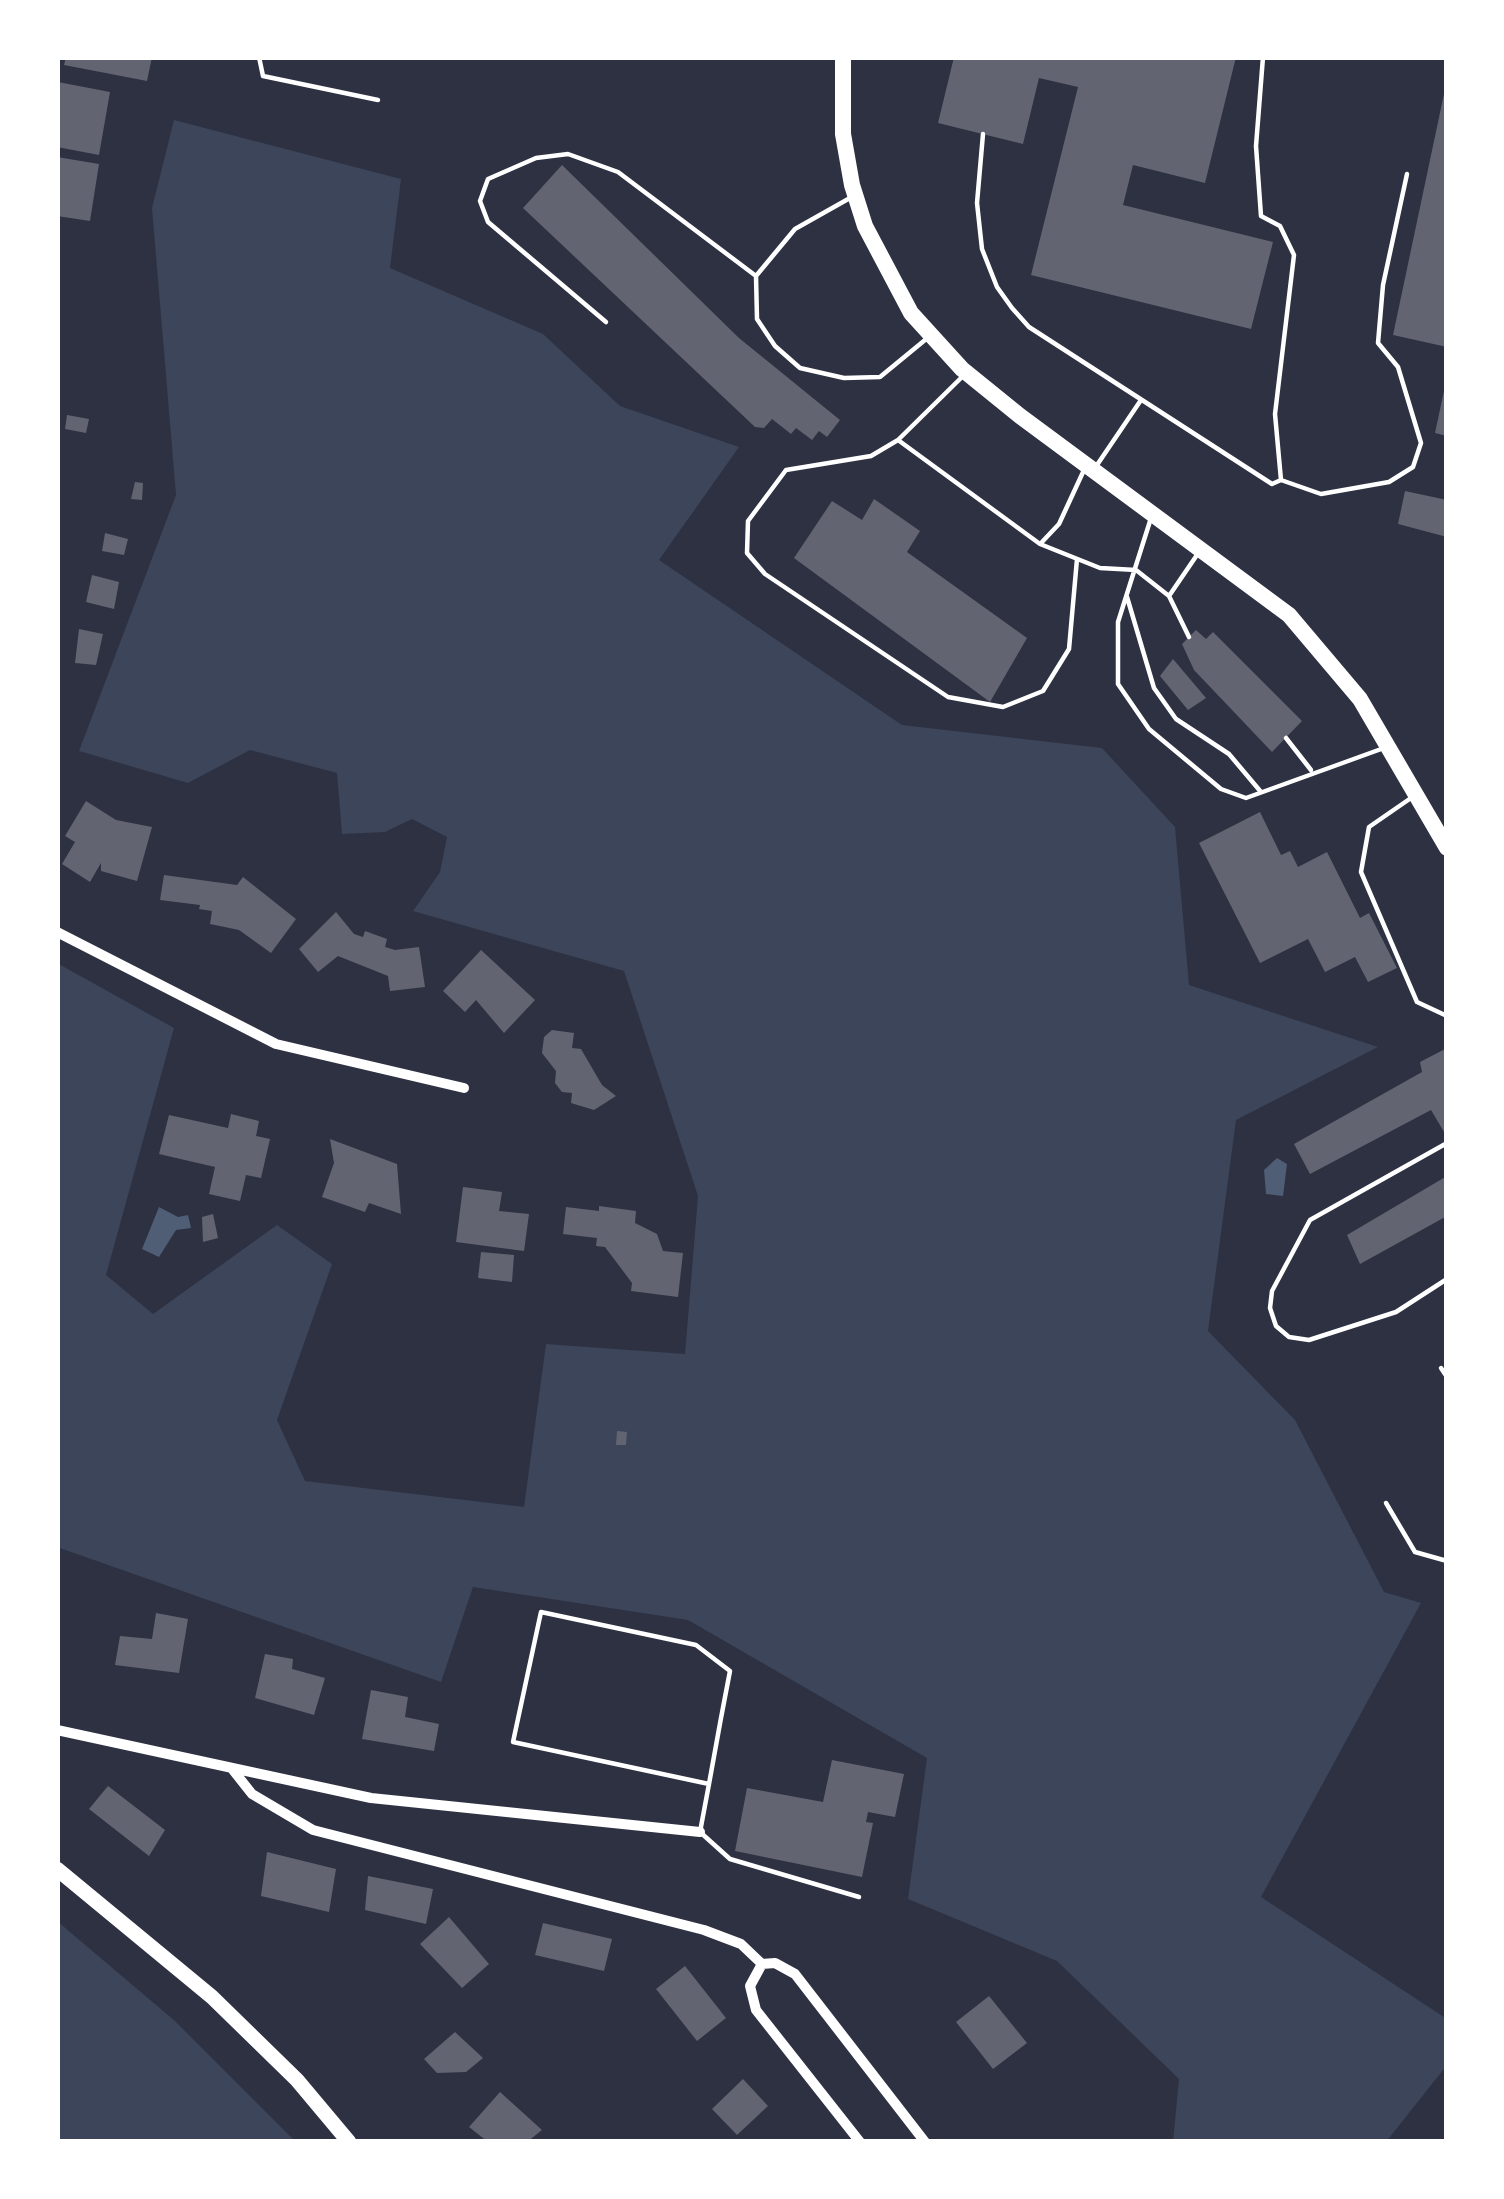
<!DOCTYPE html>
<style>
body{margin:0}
#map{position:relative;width:1504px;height:2199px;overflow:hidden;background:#2d3142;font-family:"Sofia Sans Condensed",sans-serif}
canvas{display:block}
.frame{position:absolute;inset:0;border:60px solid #fff;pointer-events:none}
</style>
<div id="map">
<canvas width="1504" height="2199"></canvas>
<div class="frame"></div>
</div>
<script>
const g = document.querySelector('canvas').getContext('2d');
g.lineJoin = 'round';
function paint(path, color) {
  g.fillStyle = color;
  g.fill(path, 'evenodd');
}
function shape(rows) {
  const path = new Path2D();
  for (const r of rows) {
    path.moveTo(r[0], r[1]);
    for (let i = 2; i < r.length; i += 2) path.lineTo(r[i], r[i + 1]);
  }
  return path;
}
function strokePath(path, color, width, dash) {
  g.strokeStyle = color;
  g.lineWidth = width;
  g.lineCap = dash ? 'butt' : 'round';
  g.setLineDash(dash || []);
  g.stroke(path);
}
const green = shape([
 [174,120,401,179,390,268,543,334,620,406,739,447,659,560,902,725,1102,748,1175,827,1189,985,1378,1047,1236,1120,1208,1331,1295,1420,1384,1592,1421,1603,1261,1897,1447,2019,1447,2065,1386,2142,1173,2142,1179,2079,1057,1961,908,1899,927,1758,688,1620,473,1587,441,1682,57,1547,57,963,174,1028,106,1275,153,1314,277,1225,332,1264,277,1420,305,1481,524,1507,546,1344,685,1354,698,1196,624,971,413,911,440,872,447,837,412,819,385,832,342,834,337,773,250,750,188,783,79,751,176,495,152,208],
 [57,1921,175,2021,296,2142,57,2142]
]);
const water = shape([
 [1277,1158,1287,1164,1283,1196,1266,1194,1264,1170],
 [159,1207,178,1217,188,1215,191,1228,176,1230,159,1257,142,1249]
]);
const building = shape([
 [66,57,152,57,147,81,64,65],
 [954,57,1236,57,1205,183,1133,165,1123,205,1273,242,1251,329,1031,275,1078,87,1039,78,1023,144,938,123],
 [58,82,110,92,99,155,57,147],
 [1445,89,1447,89,1447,347,1393,335],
 [57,157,99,164,90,221,57,216],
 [562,165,739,338,840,420,827,437,819,431,812,440,796,428,791,434,772,419,764,428,755,427,523,208],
 [1445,386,1447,387,1447,436,1435,433],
 [67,415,89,419,86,433,65,429],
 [135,482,143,483,142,500,131,499],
 [1405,491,1447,500,1447,537,1398,524],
 [874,499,920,531,907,552,1027,638,990,702,794,558,832,501,862,520],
 [105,533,128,539,124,555,102,551],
 [92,575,119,582,114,609,86,602],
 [79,629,103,634,96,665,75,663],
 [1196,630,1206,639,1213,632,1302,721,1272,752,1194,670,1182,644],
 [1173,659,1206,698,1188,710,1160,676],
 [86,801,116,820,152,827,137,881,101,871,101,863,90,882,62,864,75,842,65,836],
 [1260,812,1281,855,1290,851,1298,867,1327,852,1360,918,1369,913,1397,968,1368,982,1355,957,1325,972,1308,939,1260,963,1199,843],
 [164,875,237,885,243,877,296,919,271,953,239,930,210,924,212,911,199,909,200,905,160,900],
 [336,912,354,934,363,937,365,931,387,939,385,947,395,950,419,947,425,987,390,991,388,976,338,956,318,972,299,949],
 [481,950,535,1000,504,1033,476,1000,465,1012,443,991],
 [552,1030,574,1033,572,1048,581,1049,602,1085,616,1096,594,1110,571,1103,572,1093,562,1092,555,1083,556,1071,542,1053,544,1037],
 [1447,1048,1447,1137,1431,1110,1310,1174,1294,1144,1422,1072,1420,1062],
 [231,1114,259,1121,256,1136,270,1139,261,1178,246,1175,240,1201,209,1194,215,1167,159,1154,169,1115,228,1128],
 [330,1139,397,1164,401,1214,369,1203,365,1212,322,1197,334,1163],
 [1447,1176,1447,1216,1360,1264,1347,1235],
 [463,1187,502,1192,499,1211,529,1214,524,1251,456,1242],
 [599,1206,636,1211,635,1223,657,1234,663,1251,683,1253,678,1297,631,1291,632,1283,605,1247,596,1246,597,1238,563,1234,566,1207,599,1211],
 [213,1214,218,1238,203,1242,202,1217],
 [481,1252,514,1255,512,1282,478,1278],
 [617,1431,627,1432,626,1445,616,1445],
 [156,1613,188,1619,179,1673,115,1665,120,1636,152,1639],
 [265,1654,293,1659,292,1669,325,1678,314,1715,255,1698],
 [371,1690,408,1697,405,1717,439,1724,434,1751,362,1739],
 [832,1760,904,1774,895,1817,868,1812,866,1822,873,1823,862,1877,735,1851,747,1788,823,1802],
 [108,1786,165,1830,149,1856,89,1809],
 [267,1852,336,1869,329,1912,261,1896],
 [368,1876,433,1889,426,1924,365,1910],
 [449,1917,489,1964,462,1988,420,1944],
 [543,1923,612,1939,604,1971,535,1955],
 [685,1966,726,2018,697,2041,656,1989],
 [989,1996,1027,2043,993,2069,956,2022],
 [455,2032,483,2058,466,2072,437,2073,424,2059],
 [743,2079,768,2106,737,2135,712,2109],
 [500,2092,542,2130,527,2142,488,2142,469,2127]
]);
const service = shape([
 [259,57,263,76,378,100],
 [1263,57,1256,146,1261,216,1280,226,1294,255,1275,414,1281,480],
 [983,134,977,203,982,249,997,287,1012,308,1029,327,1272,484,1281,480,1321,494,1389,482,1413,467,1421,443,1398,367,1378,343,1383,285,1407,174],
 [850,198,795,229,756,276,757,319,775,346,800,368,844,378,880,377,925,340],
 [606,322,488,222,480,201,488,179,536,158,568,154,618,172,756,276],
 [962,377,898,440,871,456,786,470,748,521,747,553,765,574,948,697,1003,707,1043,691,1069,649,1077,559],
 [898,440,1040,544,1100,568,1136,570,1169,596,1189,637],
 [1097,465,1141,400],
 [1151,518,1118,622,1118,684,1149,729,1221,789,1246,798,1384,748],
 [1042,542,1059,524,1084,470],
 [1169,596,1199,552],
 [1127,597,1154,688,1176,719,1229,754,1261,792],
 [1286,738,1311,770],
 [1411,798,1369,827,1361,872,1417,1002,1447,1016],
 [1447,1143,1310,1220,1272,1291,1270,1308,1276,1326,1289,1337,1309,1340,1396,1312,1447,1279],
 [1441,1368,1447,1377],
 [1386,1503,1415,1552,1447,1561],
 [709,1784,513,1742,541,1612,696,1645,730,1671,721,1718,709,1784,700,1832,730,1859,859,1897]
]);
const minor = shape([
 [57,932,276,1044,464,1088],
 [57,1730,371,1798,700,1832],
 [233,1770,252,1794,313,1830,704,1930,741,1944,762,1964],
 [762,1964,775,1963,795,1974,925,2142],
 [762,1964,750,1986,756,2010,860,2142]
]);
const secondary = shape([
 [57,1869,212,1997,297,2080,349,2142]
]);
const primary = shape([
 [843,57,843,134,852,185,865,226,911,313,962,369,1020,416,1289,615,1360,699,1447,848]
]);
paint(green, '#3c4559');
paint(water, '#4f5d75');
paint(building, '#626471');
strokePath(service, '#fff', 4.5);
strokePath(minor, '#fff', 10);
strokePath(secondary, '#fff', 15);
strokePath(primary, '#fff', 16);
</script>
